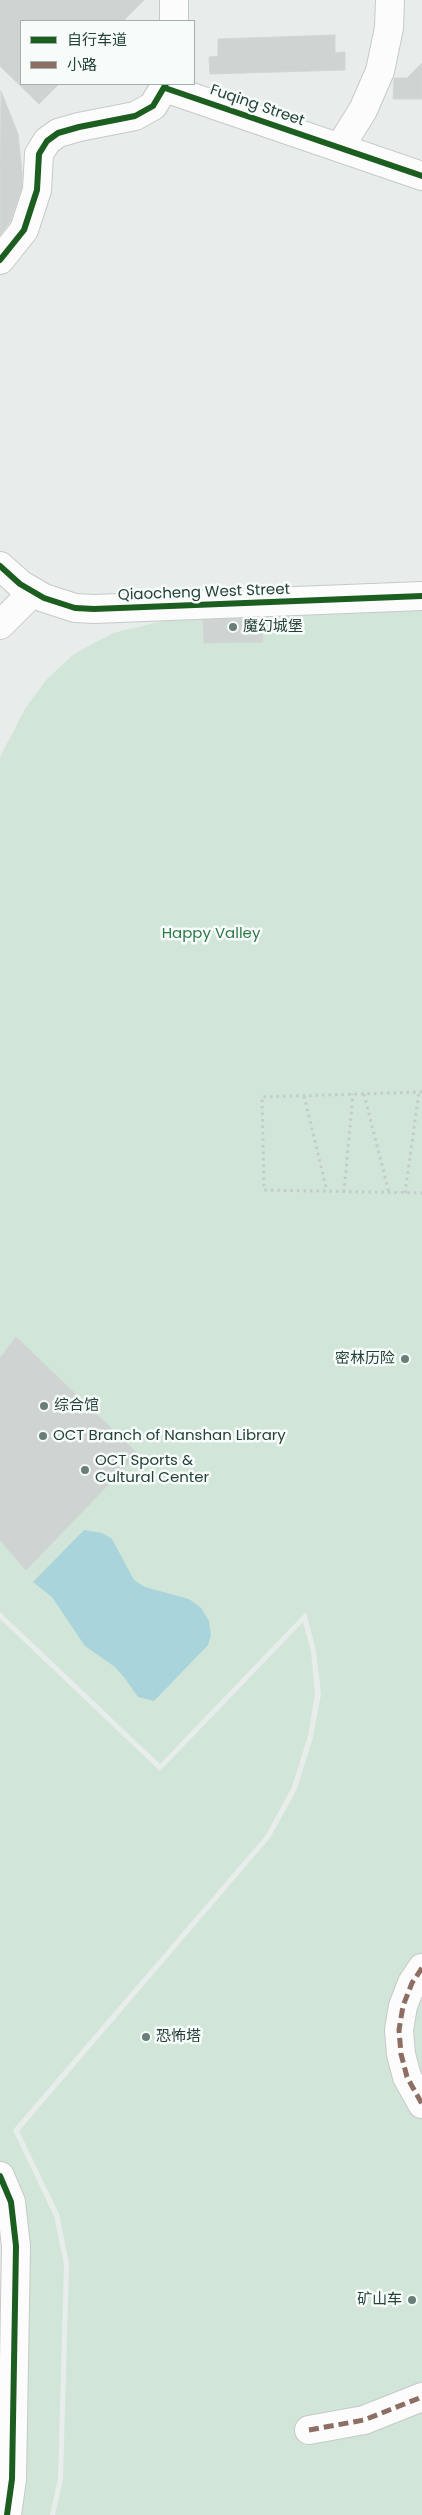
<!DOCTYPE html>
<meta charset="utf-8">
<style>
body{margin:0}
#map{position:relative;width:422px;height:2515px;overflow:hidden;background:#e8edeb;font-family:Poppins,"Noto Sans SC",sans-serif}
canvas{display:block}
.legend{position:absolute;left:20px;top:20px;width:175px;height:65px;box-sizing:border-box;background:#f7fbf9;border:1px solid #a3b1ad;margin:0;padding:6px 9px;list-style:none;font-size:15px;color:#24423a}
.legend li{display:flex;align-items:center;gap:10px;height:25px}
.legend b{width:25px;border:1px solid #a3b1ad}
</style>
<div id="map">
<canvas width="422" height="2515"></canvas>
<ul class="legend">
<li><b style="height:6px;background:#1b5e20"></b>自行车道</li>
<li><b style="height:6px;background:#8d6e63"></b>小路</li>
</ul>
</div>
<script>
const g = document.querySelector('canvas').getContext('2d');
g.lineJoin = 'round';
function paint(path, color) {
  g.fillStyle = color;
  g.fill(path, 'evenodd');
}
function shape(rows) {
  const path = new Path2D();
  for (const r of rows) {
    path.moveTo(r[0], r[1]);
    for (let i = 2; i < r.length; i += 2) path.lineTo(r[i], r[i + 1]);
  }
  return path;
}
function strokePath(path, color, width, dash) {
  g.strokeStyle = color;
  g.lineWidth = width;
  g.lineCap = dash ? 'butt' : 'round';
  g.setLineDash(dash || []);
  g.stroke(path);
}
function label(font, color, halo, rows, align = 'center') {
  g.font = font + ' Poppins,"Noto Sans SC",sans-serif';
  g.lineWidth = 5;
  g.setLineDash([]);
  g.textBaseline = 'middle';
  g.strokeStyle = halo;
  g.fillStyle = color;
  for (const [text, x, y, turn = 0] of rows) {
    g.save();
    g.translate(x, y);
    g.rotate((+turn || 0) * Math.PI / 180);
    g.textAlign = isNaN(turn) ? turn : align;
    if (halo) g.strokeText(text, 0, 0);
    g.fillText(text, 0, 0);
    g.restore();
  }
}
const green = shape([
 [422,610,422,2515,55,2515,63,2479,69,2264,59,2214,19,2131,270,1838,297,1789,313,1737,321,1694,316,1651,306,1612,160,1764,0,1612,0,757,26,707,47,679,74,654,113,633,171,619],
 [0,1619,160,1771,303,1622,311,1651,315,1694,308,1736,292,1787,266,1835,13,2130,54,2216,64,2264,58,2479,50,2515,12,2515,0,2167]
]);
const water = shape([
 [84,1530,102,1533,112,1539,134,1580,145,1587,189,1599,201,1608,209,1621,211,1635,208,1645,154,1701,138,1697,124,1677,115,1667,85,1646,52,1597,33,1582]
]);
const building = shape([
 [0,0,144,0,123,21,21,21,21,84,59,84,39,104,0,66,0,0],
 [335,35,335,53,345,52,345,70,210,74,209,57,218,56,218,39,335,35],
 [422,63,422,99,393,99,394,78,407,78,422,63],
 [1,91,18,134,22,172,22,187,10,222,0,235,1,91],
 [262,618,263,642,204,643,203,620,262,618],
 [16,1337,138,1454,26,1570,0,1540,0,1358,16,1337]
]);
const path = shape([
 [422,1092,262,1097,264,1190,422,1193],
 [364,1094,389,1193],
 [304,1096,327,1191],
 [344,1192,353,1094],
 [405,1193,419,1092]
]);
const minor = shape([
 [174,0,174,21],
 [165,88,422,176],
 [340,147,363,110,380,71,389,28,390,0],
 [0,260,24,230,37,190,39,154,47,141,58,133,79,127,135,116,153,106,166,84],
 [0,566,20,584,44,598,75,608,94,609,422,596],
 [0,625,33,592],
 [422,1968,412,1983,403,2006,399,2030,401,2054,407,2077,422,2104],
 [0,2176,11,2202,16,2246,12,2479,7,2515],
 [309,2430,364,2420,422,2397]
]);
const quiet = shape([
 [422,1968,412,1983,403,2006,399,2030,401,2054,407,2077,422,2104],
 [309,2430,364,2420,422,2397]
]);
const cycleway = shape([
 [165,88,422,176],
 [0,260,24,230,37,190,39,154,47,141,58,133,79,127,135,116,153,106,166,84],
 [0,566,20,584,44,598,75,608,94,609,422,596],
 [0,2176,11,2202,16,2246,12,2479,7,2515]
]);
const markers = [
 [233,627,5,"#697e78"],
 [405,1359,5,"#697e78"],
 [44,1406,5,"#697e78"],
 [43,1436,5,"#697e78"],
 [85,1470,5,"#697e78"],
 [146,2037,5,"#697e78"],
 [412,2300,5,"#697e78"]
];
const streetNames = [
 ["Fuqing Street",257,106,19],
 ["Qiaocheng West Street",204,593,-2]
];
const poiNames = [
 ["魔幻城堡",243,627],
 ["密林历险",395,1359,"right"],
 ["综合馆",54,1406],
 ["OCT Branch of Nanshan Library",53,1436],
 ["OCT Sports &",95,1461],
 ["Cultural Center",95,1478],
 ["恐怖塔",156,2037],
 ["矿山车",402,2300,"right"]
];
const parkNames = [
 ["Happy Valley",211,934]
];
paint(green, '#d1e6d8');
paint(water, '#a9d4db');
paint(building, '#cfd4d2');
strokePath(building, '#d1d6d4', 1);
strokePath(minor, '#c5cac8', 30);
strokePath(path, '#c3ccca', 3, [2.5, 4]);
strokePath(minor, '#fcfcfc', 28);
strokePath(quiet, '#8d6e63', 5, [10, 5]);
strokePath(cycleway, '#1b5e20', 6);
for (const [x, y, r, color] of markers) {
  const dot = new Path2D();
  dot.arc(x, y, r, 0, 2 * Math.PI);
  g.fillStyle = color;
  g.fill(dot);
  strokePath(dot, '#f7fbf9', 2);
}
label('15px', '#24423a', '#f7fbf9', streetNames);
label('15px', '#24423a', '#f7fbf9', poiNames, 'left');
label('15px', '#2d7a4b', '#f7fbf9', parkNames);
</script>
